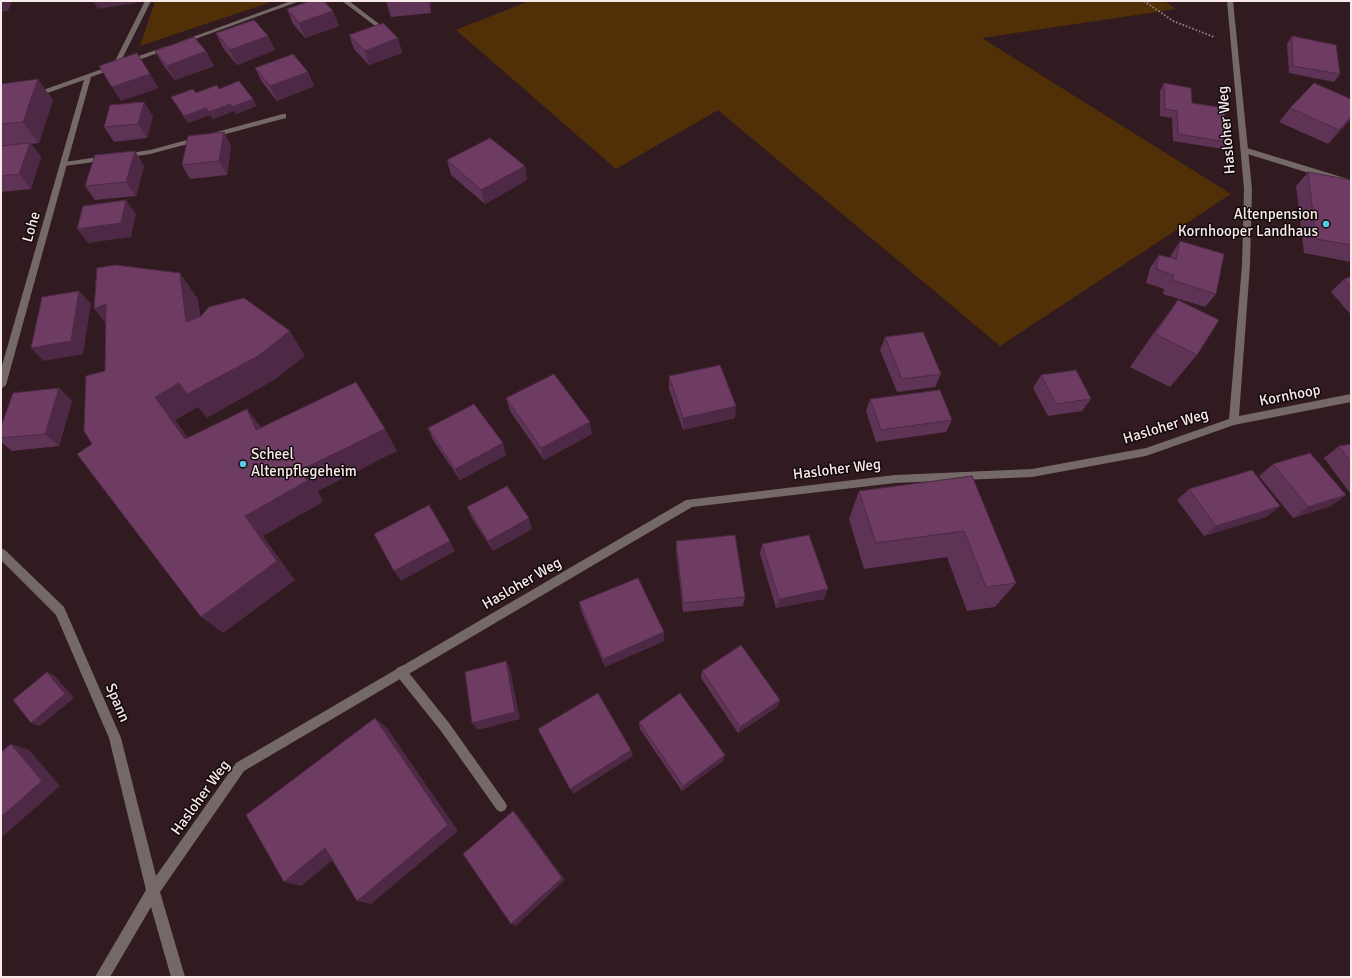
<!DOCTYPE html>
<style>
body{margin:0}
#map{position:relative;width:1352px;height:978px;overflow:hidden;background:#311b20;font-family:Signika,sans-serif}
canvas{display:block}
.frame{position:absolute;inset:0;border:2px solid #f8e9eb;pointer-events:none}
</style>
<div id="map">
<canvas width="1352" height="978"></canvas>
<div class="frame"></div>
</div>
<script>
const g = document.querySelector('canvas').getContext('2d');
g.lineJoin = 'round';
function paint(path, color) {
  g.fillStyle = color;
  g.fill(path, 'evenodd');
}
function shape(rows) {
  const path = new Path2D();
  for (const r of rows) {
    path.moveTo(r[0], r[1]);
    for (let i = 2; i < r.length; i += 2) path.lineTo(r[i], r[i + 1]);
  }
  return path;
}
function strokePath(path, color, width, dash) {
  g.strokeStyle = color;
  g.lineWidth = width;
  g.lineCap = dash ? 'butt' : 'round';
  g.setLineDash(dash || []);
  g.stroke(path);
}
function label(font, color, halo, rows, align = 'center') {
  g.font = font + ' Signika,sans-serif';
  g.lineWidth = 3;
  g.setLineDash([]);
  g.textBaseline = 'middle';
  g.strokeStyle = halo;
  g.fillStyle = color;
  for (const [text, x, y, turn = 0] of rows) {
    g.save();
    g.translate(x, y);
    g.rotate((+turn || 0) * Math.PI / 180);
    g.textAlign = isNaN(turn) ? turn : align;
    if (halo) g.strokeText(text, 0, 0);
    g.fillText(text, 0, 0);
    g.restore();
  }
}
const green = shape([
 [155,1,274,1,140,46],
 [529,1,1164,1,1176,9,982,38,1231,194,1000,346,718,110,616,169,456,30]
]);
const path = shape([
 [1144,1,1173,21,1214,37]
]);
const lane = shape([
 [145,1,151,1,118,67,113,68,112,67,145,1],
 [342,1,349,1,387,30,382,31,342,1],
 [283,114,286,114,286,118,150,154,124,158,120,156,124,154,150,150,283,114],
 [1241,148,1247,148,1351,180,1351,186,1241,152,1241,148],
 [106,156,110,158,109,160,64,166,60,164,64,162,106,156],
 [401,666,405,668,449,723,505,802,507,806,505,810,501,812,497,810,441,731,397,676,395,672,397,668,401,666]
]);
const street = shape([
 [291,1,300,1,184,43,179,42,291,1],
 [1227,1,1233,1,1252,189,1250,265,1239,416,1351,394,1351,402,1234,425,1146,456,1032,477,895,483,692,507,244,771,160,892,185,977,171,977,151,907,110,977,95,977,146,890,109,738,56,615,1,560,1,548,5,550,64,607,121,738,156,876,236,763,686,500,895,475,1032,469,1146,448,1229,419,1242,265,1244,189,1227,1],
 [167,46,169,47,169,49,91,77,6,385,1,389,1,369,84,80,36,97,33,97,29,95,167,46]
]);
const wall = shape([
 [386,1,431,1,431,13,391,17],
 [287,9,339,26,305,38,293,24],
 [216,33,268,36,275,50,237,65,223,48],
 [349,35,398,38,402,53,369,65,354,49],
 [1292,36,1340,74,1334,82,1289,73,1287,44],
 [155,51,206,51,214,66,175,80,163,65],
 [255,68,308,72,314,86,277,101,262,82],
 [1164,83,1192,103,1227,142,1223,149,1173,141,1172,118,1160,116,1160,91],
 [1,84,53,100,39,143,31,144,41,157,31,189,1,192],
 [219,89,253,99,256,106,236,114,234,111,213,119,210,115,188,123,171,97,196,93],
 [1351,99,1351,119,1328,144,1279,122,1290,108],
 [153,116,147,138,114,142,104,127],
 [224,132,231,146,227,175,190,179,182,165],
 [135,151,144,166,136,196,95,200,85,186],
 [447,160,525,166,527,180,485,204,451,175],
 [1308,172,1351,180,1351,262,1304,253,1296,186],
 [1180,241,1216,294,1205,307,1163,294,1164,289,1146,283,1150,268,1159,255,1170,258,1171,255],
 [1351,277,1351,315,1331,292,1344,279],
 [1178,300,1197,355,1170,387,1130,367,1153,334],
 [885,337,941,374,935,387,897,392,880,350],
 [1041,375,1091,399,1082,411,1048,416,1033,388],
 [669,376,735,418,683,430,669,389],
 [59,388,72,401,59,446,12,451,1,442,1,427],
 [506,398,592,434,544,460,510,411],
 [870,399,952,420,946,432,876,442,866,411],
 [428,428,506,455,460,480,433,440],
 [1351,444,1351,492,1350,493,1324,458,1339,446],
 [1273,464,1331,506,1293,518,1259,476],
 [972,476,1016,583,995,607,967,611,947,557,864,569,849,519,859,491],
 [1189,489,1280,506,1266,517,1204,536,1177,500],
 [467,507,532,529,493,551,472,518],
 [676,541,745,597,743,606,683,612,676,551],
 [762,544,824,599,776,608,760,554],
 [579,602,664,641,605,667,581,611],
 [702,671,780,700,777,707,738,733,701,678],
 [639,722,723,761,682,791,640,729]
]);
const shadedWall = shape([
 [1,1,12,1,8,11,1,12],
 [93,1,136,1,136,3,98,9],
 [428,1,431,1,431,13],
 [333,11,339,26,305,38,299,23],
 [268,36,275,50,237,65,230,50],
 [398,38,402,53,369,65,365,51],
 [206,51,214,66,175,80,167,66],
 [308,72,314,86,277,101,270,86],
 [150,74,159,88,121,101,112,87],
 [38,79,53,100,39,143,23,122],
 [253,99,256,106,236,114,232,107],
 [144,102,153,116,147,138,138,124],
 [230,104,234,111,213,119,209,112],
 [206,108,210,115,188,123,184,116],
 [1351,117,1351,119,1328,144,1339,130],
 [224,132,231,146,227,175,219,161],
 [30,143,41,157,31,189,19,174],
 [135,151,144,166,136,196,126,182],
 [525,166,527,180,485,204,481,190],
 [126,200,136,214,131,237,88,243,77,229],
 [180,273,198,299,205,346,186,322],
 [79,291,91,304,83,354,44,361,31,348],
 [106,304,115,334,94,309],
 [290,331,305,356,274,380,207,418,198,407,175,420,205,461,185,439,155,397,179,383],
 [59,388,72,401,59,446,45,434],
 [736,406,735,418,683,430,683,418],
 [247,409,265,432,256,430],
 [590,422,592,434,544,460,541,448],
 [385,429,397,451,318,491,323,502,263,536,295,580,223,633,201,617,245,516,303,469],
 [503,443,506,455,460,480,455,469],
 [1346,495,1331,506,1293,518,1308,507],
 [1280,506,1266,517,1204,536,1216,526],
 [529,518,532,529,493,551,488,541],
 [450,541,455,551,401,581,394,571],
 [828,589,824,599,776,608,779,599],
 [664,632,664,641,605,667,603,659],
 [506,661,510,669,520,719,478,730,472,723],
 [47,672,55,676,74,698,40,726,31,723],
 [780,700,777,707,738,733,740,727],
 [375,718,387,728,458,831,371,904,357,901],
 [11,744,29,750,60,786,1,838,1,817],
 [631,750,633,756,573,794,570,789],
 [725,755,723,761,682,791,683,786],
 [513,811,518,816,565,880,516,926,511,924],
 [325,848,340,854,301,886,284,882]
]);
const building = shape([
 [310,1,324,1,333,11,299,23,287,9,310,1],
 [386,1,400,1,386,2,386,1],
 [254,20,268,36,230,50,216,33,254,20],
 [383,23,398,38,365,51,349,35,383,23],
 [1292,36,1336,45,1340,74,1293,66,1292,36],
 [194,37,206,51,167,66,155,51,194,37],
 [137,53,150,74,112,87,99,66,137,53],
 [293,54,308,72,270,86,255,68,293,54],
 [38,79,23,122,1,124,1,84,38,79],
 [239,81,253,99,232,107,230,104,209,112,206,108,184,116,171,97,193,89,196,93,217,85,219,89,239,81],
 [1164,83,1191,88,1192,103,1224,108,1227,142,1178,134,1177,111,1165,109,1164,83],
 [1314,83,1351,99,1351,117,1339,130,1290,108,1314,83],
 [144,102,138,124,104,127,110,105,144,102],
 [224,132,219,161,182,165,188,136,224,132],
 [490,138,525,166,481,190,447,160,490,138],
 [30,143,19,174,1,176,1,146,30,143],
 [135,151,126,182,85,186,95,155,135,151],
 [1308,172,1351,180,1351,245,1316,239,1308,172],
 [126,200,121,223,77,229,83,206,126,200],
 [1180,241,1224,254,1216,294,1172,280,1174,275,1156,269,1159,255,1176,259,1180,241],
 [115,265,180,273,186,322,201,316,209,307,244,298,290,331,258,356,187,394,179,383,155,397,185,439,247,409,256,430,356,382,385,429,303,469,307,481,245,516,277,561,201,617,77,454,92,444,84,431,86,376,105,371,106,304,94,309,97,268,115,265],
 [1351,277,1351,287,1344,279,1351,277],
 [79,291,71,341,31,348,42,297,79,291],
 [1178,300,1219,320,1197,355,1155,334,1178,300],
 [923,332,941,374,902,379,885,337,923,332],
 [720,365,736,406,683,418,669,376,720,365],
 [1076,370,1091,399,1056,404,1041,375,1076,370],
 [554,374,590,422,541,448,506,398,554,374],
 [59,388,45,434,1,438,1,427,13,393,59,388],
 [940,390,952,420,881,430,870,399,940,390],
 [474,404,503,443,455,469,428,428,474,404],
 [1351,444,1351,462,1339,446,1351,444],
 [1310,453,1346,495,1308,507,1273,464,1310,453],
 [1252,470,1280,506,1216,526,1189,489,1252,470],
 [972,476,1016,583,986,587,964,531,876,543,859,491,972,476],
 [507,486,529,518,488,541,467,507,507,486],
 [429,505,450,541,394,571,374,534,429,505],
 [735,535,745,597,683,603,676,541,735,535],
 [809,535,828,589,779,599,762,544,809,535],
 [638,578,664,632,603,659,579,602,638,578],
 [741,645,780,700,740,727,702,671,741,645],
 [506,661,515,712,472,723,465,672,506,661],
 [47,672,65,694,31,723,13,700,47,672],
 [598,693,631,750,570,789,538,729,598,693],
 [680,693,725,755,683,786,639,722,680,693],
 [375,718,448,825,357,901,325,848,284,882,246,815,375,718],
 [11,744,42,781,1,817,1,752,11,744],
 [513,811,562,878,511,924,463,854,513,811]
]);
const markers = [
 [1326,224,4,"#58c8e4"],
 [243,464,4,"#58c8e4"]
];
const streetNames = [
 ["Hasloher Weg",1227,130,-95],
 ["Lohe",32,227,-74],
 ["Kornhoop",1290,396,-11],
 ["Hasloher Weg",1166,427,-17],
 ["Hasloher Weg",837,470,-7],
 ["Hasloher Weg",522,584,-30],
 ["Spann",117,703,67],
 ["Hasloher Weg",201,798,-54]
];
const poiNames = [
 ["Altenpension",1318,215],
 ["Kornhooper Landhaus",1318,232],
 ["Scheel",251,455,"left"],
 ["Altenpflegeheim",251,472,"left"]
];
paint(green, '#512f07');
strokePath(path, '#948185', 2, [1.5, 2]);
paint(lane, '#746966');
paint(street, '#746966');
paint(wall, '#5f3355');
paint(shadedWall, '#4d2945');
paint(building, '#6e3b63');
strokePath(building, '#4d2945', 1);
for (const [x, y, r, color] of markers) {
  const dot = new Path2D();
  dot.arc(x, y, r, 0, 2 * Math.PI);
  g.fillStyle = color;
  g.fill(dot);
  strokePath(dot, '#12090b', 1.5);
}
label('15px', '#f8e9eb', '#12090b', streetNames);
label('15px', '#f8e9eb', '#12090b', poiNames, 'right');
</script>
